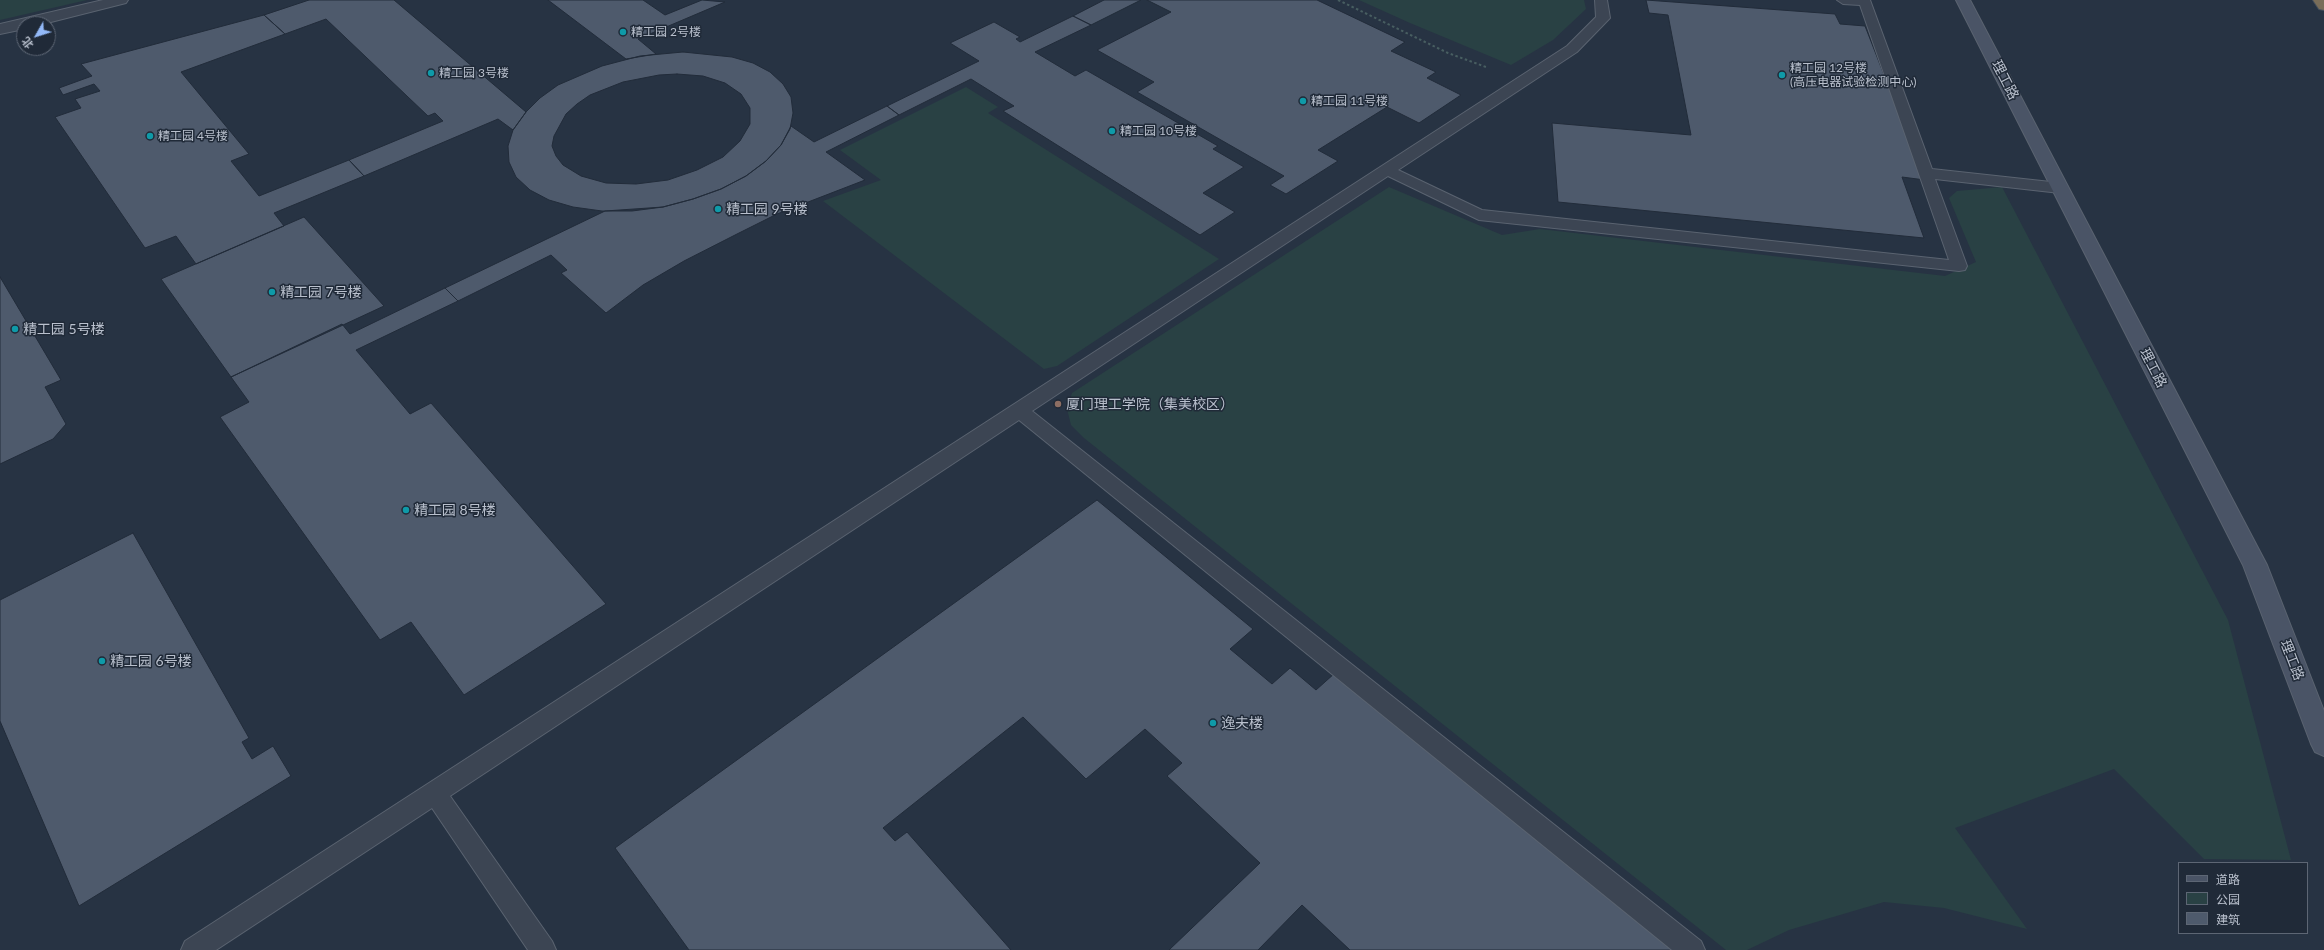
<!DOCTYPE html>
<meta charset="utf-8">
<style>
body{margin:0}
#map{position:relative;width:2324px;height:950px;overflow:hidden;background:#273343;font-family:Lato,"Noto Sans SC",sans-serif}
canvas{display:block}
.legend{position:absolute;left:2178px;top:862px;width:130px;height:72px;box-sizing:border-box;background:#202a38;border:1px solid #5d6674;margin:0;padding:5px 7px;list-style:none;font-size:12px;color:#b9c0cd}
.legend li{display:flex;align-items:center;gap:8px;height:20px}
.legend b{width:20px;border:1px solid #5d6674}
.north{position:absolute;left:16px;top:16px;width:40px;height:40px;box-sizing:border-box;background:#202a38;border:1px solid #5d6674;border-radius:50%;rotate:231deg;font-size:11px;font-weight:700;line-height:16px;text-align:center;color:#b9c0cd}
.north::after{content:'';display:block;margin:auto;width:14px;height:18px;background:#93b9f8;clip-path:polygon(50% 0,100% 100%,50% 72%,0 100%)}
</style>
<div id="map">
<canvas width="2324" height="950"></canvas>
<ul class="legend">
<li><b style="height:5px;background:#4a5466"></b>道路</li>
<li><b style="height:11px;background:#294144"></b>公园</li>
<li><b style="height:11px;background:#4e5a6c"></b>建筑</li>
</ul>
<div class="north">北</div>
</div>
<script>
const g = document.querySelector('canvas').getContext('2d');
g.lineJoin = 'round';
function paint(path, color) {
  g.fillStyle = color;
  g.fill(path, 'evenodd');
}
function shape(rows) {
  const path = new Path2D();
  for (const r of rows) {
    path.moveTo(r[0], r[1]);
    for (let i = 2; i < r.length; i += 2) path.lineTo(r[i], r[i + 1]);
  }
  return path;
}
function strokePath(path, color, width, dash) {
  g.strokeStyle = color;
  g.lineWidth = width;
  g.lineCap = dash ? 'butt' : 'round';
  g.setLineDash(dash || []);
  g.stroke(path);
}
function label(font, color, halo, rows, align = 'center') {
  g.font = font + ' Lato,"Noto Sans SC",sans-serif';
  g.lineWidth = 3;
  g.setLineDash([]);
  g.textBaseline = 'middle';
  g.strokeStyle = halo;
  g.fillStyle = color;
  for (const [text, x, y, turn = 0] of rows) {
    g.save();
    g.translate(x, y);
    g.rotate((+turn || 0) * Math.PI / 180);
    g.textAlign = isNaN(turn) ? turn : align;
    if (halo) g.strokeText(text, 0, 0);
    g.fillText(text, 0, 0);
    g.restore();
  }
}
const green = shape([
 [0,0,87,0,0,20],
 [1359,0,1584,0,1586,9,1553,40,1511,65,1410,23],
 [966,87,998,107,988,113,1219,259,1057,366,1044,369,823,201,881,180,840,150],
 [1389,187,1502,235,1540,229,1945,276,1976,262,1949,198,1957,191,2002,187,2228,620,2291,860,2204,859,2114,769,1955,828,2027,929,1944,908,1884,902,1789,930,1747,950,1726,950,1084,438,1071,425,1067,409,1072,393]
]);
const building = shape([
 [309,0,394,0,526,112,513,130,498,119,364,176,349,160,443,121,435,113,428,116,326,19,285,34,264,15,309,0],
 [548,0,643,0,665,15,702,0,725,2,638,39,656,54,626,59,548,0],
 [1104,0,1141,0,1091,25,1073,16,1104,0],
 [1147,0,1317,0,1405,42,1391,51,1436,72,1427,78,1461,95,1419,123,1387,107,1318,150,1338,161,1286,194,1270,185,1284,176,1137,92,1154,82,1097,50,1171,12,1147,0],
 [1646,0,1835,14,1840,24,1865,26,1925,180,1902,177,1924,238,1558,202,1552,123,1691,135,1668,15,1649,13,1646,0],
 [264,15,285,34,181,72,249,154,231,161,259,196,349,160,364,176,274,213,284,226,196,264,176,236,145,248,55,117,81,108,75,99,100,91,94,84,63,95,59,88,92,76,81,64,264,15],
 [1073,16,1091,25,1035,52,1075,76,1086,70,1218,146,1213,149,1244,167,1203,193,1235,212,1200,235,1003,111,1014,106,971,79,899,115,887,106,979,61,950,43,994,22,1020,37,1016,39,1020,42,1073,16],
 [683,52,732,57,753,63,770,72,783,84,791,97,793,113,790,129,781,145,766,161,746,176,721,189,693,199,663,207,632,211,602,211,573,207,549,200,530,190,516,177,509,162,508,146,513,130,526,112,540,98,558,85,602,66,640,56,683,52],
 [677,74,703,76,725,83,741,94,750,108,750,124,740,141,723,157,697,170,668,180,636,184,606,183,581,176,563,165,556,156,552,146,554,136,566,114,577,104,590,95,623,82,659,75,677,74],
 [887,106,899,115,826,152,865,180,777,214,737,234,684,261,643,285,606,313,561,273,567,270,551,255,458,301,445,288,605,211,663,207,693,199,721,189,746,176,766,161,781,145,791,126,814,142,887,106],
 [304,217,384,306,231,377,161,279,304,217],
 [0,277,61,380,45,387,66,424,53,439,0,464,0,277],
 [445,288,458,301,356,350,410,414,431,403,606,604,464,695,411,622,380,640,220,417,249,402,231,377,342,324,350,334,445,288],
 [1097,500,1253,629,1230,649,1272,684,1290,668,1316,690,1335,673,1678,950,1350,950,1302,905,1258,950,1169,950,1260,863,1167,776,1182,763,1145,729,1086,779,1023,717,883,828,895,841,907,832,1011,950,689,950,615,848,1097,500],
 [133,533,249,738,242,742,252,759,273,746,291,776,79,906,0,721,0,600,133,533]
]);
const path = shape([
 [1338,0,1448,53,1486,67]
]);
const lane = shape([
 [1595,0,1607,0,1610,18,1577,52,1398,170,1482,210,1949,260,1860,5,1843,4,1837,0,1870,0,1932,169,2060,183,2065,185,2068,188,2065,191,2060,193,1935,179,1967,266,1965,270,1959,271,1479,220,1388,176,1032,411,1701,941,1705,950,1672,950,1019,420,450,796,552,941,556,950,528,950,432,808,216,950,181,950,185,941,1567,46,1596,17,1595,0]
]);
const street = shape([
 [103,0,128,0,126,3,43,24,24,24,24,29,0,34,0,24,103,0]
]);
const secondary = shape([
 [1956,0,1970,0,2267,565,2324,711,2324,756,2315,752,2311,744,2243,565,1956,0]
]);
const highway = shape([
 [2313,0,2324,0,2324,10,2319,9,2313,0]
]);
const markers = [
 [623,32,4,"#0f9aa8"],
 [431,73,4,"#0f9aa8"],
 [1782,75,4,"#0f9aa8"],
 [1303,101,4,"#0f9aa8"],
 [1112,131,4,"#0f9aa8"],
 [150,136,4,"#0f9aa8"],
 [718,209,4,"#0f9aa8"],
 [272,292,4,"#0f9aa8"],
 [15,329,4,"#0f9aa8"],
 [1058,404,4,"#8d6e63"],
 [406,510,4,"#0f9aa8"],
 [102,661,4,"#0f9aa8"],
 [1213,723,4,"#0f9aa8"]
];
const farPoinames = [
 ["精工园 2号楼",631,32],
 ["精工园 12号楼",1790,68],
 ["(高压电器试验检测中心)",1790,82],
 ["精工园 3号楼",439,73],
 ["精工园 11号楼",1311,101],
 ["精工园 10号楼",1120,131],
 ["精工园 4号楼",158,136]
];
const streetNames = [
 ["理工路",2005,80,63],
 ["理工路",2153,368,63],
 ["理工路",2292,660,69]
];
const poiNames = [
 ["精工园 9号楼",726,209],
 ["精工园 7号楼",280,292],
 ["精工园 5号楼",23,329],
 ["厦门理工学院（集美校区）",1066,404],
 ["精工园 8号楼",414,510],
 ["精工园 6号楼",110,661],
 ["逸夫楼",1221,723]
];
paint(green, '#294144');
paint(building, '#4e5a6c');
strokePath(building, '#222c3a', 1);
strokePath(lane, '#5a6370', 2);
strokePath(street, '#5a6370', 2);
strokePath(secondary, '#5a6370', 2);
strokePath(highway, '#46505d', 2);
strokePath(path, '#485e61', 2, [2.5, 2.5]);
paint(lane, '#3c4553');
paint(street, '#3c4553');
paint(secondary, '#4a5466');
paint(highway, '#796d59');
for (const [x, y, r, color] of markers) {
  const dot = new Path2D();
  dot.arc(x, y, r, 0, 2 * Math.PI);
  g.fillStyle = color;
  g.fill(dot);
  strokePath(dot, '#202a38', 1.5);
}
label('12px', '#b9c0cd', '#202a38', farPoinames, 'left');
label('14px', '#b9c0cd', '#202a38', streetNames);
label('14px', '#b9c0cd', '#202a38', poiNames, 'left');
</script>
